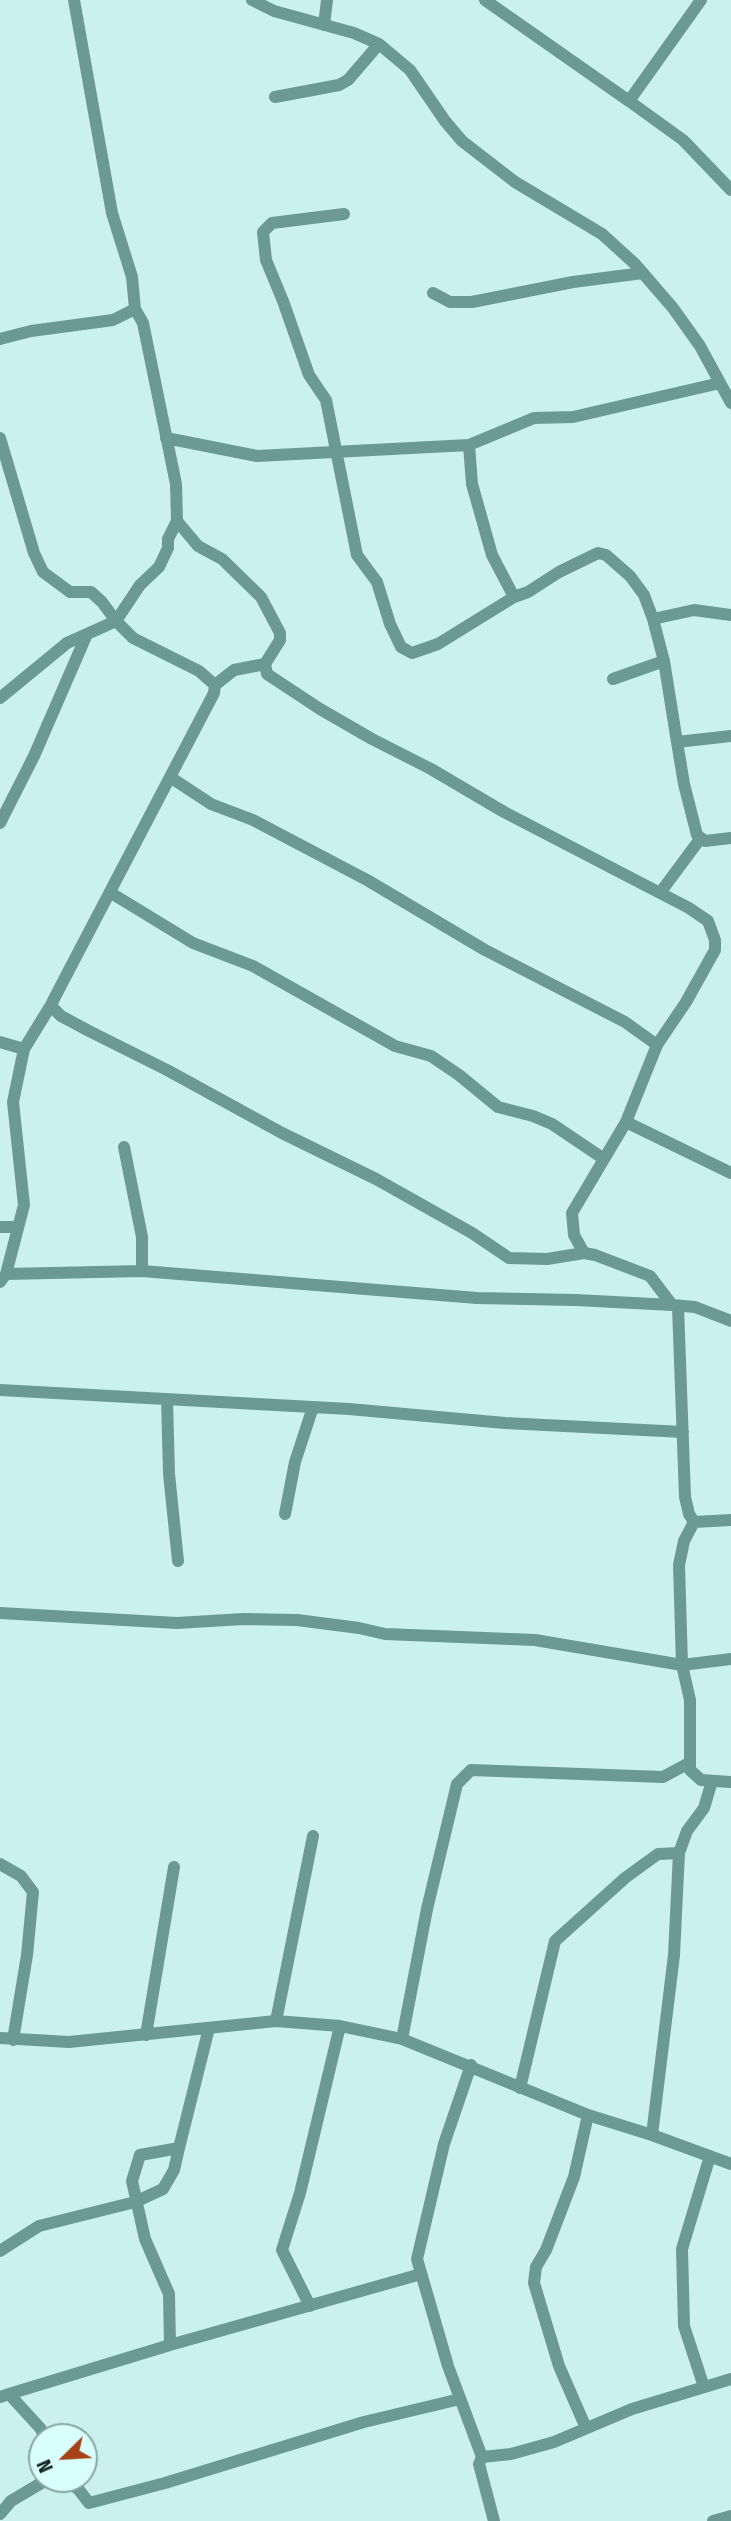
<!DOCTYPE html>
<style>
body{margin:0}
#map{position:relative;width:731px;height:2521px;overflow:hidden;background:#cbf1ee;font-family:"Fira Sans Condensed",sans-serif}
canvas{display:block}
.north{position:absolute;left:28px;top:2423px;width:70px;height:70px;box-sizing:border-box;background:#d8fffc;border:2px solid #89a6a4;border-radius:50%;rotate:246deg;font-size:19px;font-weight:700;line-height:28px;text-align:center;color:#132120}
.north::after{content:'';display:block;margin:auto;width:24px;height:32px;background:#a74116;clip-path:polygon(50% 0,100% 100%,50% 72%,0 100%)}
</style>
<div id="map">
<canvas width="731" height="2521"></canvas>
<div class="north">N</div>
</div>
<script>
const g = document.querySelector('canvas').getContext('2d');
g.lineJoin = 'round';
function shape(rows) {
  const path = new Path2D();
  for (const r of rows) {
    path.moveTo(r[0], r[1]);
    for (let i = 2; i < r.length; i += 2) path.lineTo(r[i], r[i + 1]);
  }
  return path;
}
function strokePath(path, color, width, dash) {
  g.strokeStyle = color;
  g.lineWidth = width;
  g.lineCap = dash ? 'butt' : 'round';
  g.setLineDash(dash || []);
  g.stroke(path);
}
const minor = shape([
 [252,0,274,11,354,33,379,44,410,70,445,121,462,141,515,182,602,234,635,264,673,308,700,346,731,403],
 [485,0,629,101],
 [701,0,629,101,683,140,731,190],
 [324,25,327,0],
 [275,97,339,85,348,80,379,44],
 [344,214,272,223,263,232,266,260,283,301,309,375,326,400,357,555,377,582,390,624,401,647,412,653,438,644,514,597],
 [433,293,450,302,472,302,573,282,643,273],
 [0,339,31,331,113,320,135,309],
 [0,438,34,553,43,572,70,592,91,592,102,602,116,621,133,638,199,671,215,685,214,693,57,993,51,1005,54,1009,61,1016,89,1031,167,1070,282,1133,376,1179,472,1233,509,1258,547,1259,584,1253,595,1255,650,1276,672,1305,695,1307,731,1321],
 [166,438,257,456,469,445,534,418,573,417,720,383],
 [469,445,472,484,492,555,514,597,528,592,559,572,598,553,606,555,630,576,644,595,653,619,664,661,677,742,731,736],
 [177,521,198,546,222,559,261,597,280,633,280,640,265,664,267,674,320,709,372,739,431,769,504,812,689,908,708,921,715,940,715,950,686,1002,657,1045,626,1122,572,1213,574,1235,584,1253],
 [653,619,694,610,731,615],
 [613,679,664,661],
 [215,685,234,670,265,664],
 [0,698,67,643,116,621,140,585,159,567,168,548,168,539,177,521,176,484,143,323,135,309,132,277,112,213,74,0],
 [677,742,684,784,697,835,705,841,731,838],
 [170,777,211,804,253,820,367,880,485,950,625,1022,657,1045],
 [0,823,34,756,87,634],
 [111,893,193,943,253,966,395,1046,431,1056,459,1075,498,1107,533,1116,552,1124,604,1159],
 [660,893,700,839],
 [0,1042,24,1049],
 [626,1122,731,1173],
 [124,1147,142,1237,142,1271],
 [0,1227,17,1227],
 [6,1274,142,1271,477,1298,576,1300,672,1305],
 [0,1282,6,1274,24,1205,13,1102,24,1049,51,1005],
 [678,1307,685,1497,689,1514,694,1522],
 [0,1390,349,1409,505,1423,683,1432],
 [167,1399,169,1474,178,1561],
 [285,1514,295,1462,313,1407],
 [694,1522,684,1541,679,1565,682,1665,690,1700,690,1770,701,1780,731,1782],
 [694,1522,731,1520],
 [0,1613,177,1623,243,1619,297,1620,359,1628,385,1634,535,1640,682,1665,731,1659],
 [0,1864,21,1876,33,1892,27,1955,13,2040],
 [276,2021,313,1836],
 [146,2035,174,1867],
 [0,2038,69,2042,276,2021,340,2026,402,2039,588,2115,652,2135,731,2164],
 [402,2039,427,1909,457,1784,471,1770,663,1777,689,1763],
 [471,2065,444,2144,417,2259,448,2366,482,2457,479,2464,494,2521],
 [520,2088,555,1941,625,1878,658,1854,679,1853],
 [652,2135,674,1955,679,1853,687,1831,704,1808,712,1781],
 [0,2251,39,2226,135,2202,163,2189,174,2170,179,2148],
 [310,2306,282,2250,300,2193,340,2026],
 [170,2345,421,2274],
 [704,2387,684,2326,682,2249,710,2156],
 [9,2394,170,2345,169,2294,145,2239,132,2181,140,2155,179,2148,209,2028],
 [0,2397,9,2394,41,2429,44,2437],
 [586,2428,559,2366,534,2283,536,2267,546,2250,574,2177,588,2115],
 [482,2457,511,2454,554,2442,632,2409,731,2379],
 [64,2479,79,2490,89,2503,165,2483,364,2422,460,2399],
 [0,2514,11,2501,48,2479],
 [713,2521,731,2516]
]);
strokePath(minor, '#6a9996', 12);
</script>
